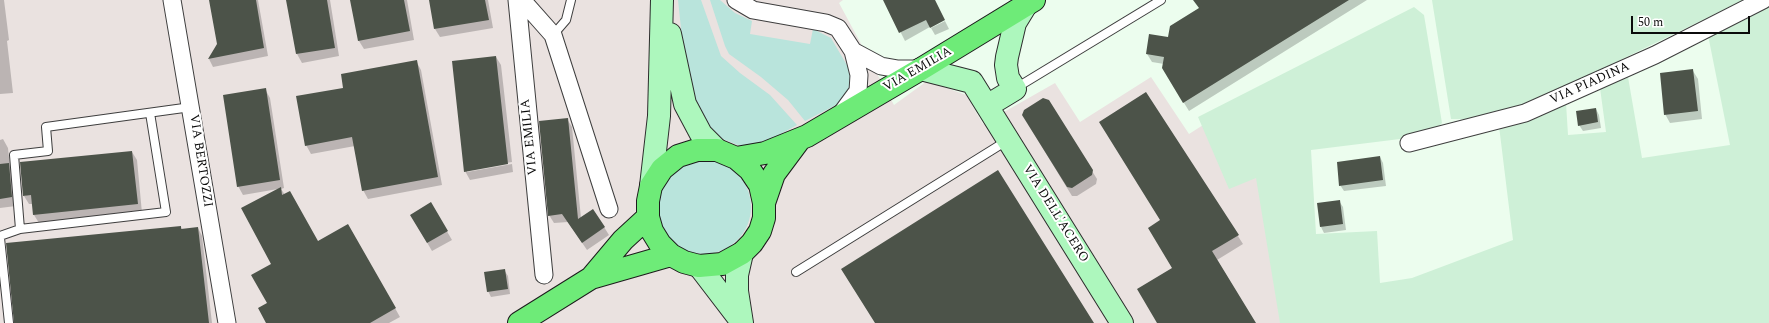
<!DOCTYPE html>
<style>
body{margin:0}
#map{position:relative;width:1769px;height:323px;overflow:hidden;background:#ecfdee;font-family:Spectral,serif}
canvas{display:block}
.scale{position:absolute;left:1631px;top:16px;width:119px;height:18px;box-sizing:border-box;border:2px solid #0b0b0b;border-top:0;padding-left:5px;font-size:12px;line-height:14px;white-space:nowrap;color:#0b0b0b;-webkit-text-stroke:3px #fff;paint-order:stroke}
</style>
<div id="map">
<canvas width="1769" height="323"></canvas>
<div class="scale">50 m</div>
</div>
<script>
const g = document.querySelector('canvas').getContext('2d');
g.lineJoin = 'round';
function paint(path, color) {
  g.fillStyle = color;
  g.fill(path, 'evenodd');
}
function shape(rows) {
  const path = new Path2D();
  for (const r of rows) {
    if (r.length === 3) {
      path.moveTo(r[0] + r[2], r[1]);
      path.arc(r[0], r[1], r[2], 0, 2 * Math.PI);
      continue;
    }
    path.moveTo(r[0], r[1]);
    for (let i = 2; i < r.length; i += 2) path.lineTo(r[i], r[i + 1]);
  }
  return path;
}
function strokePath(path, color, width, dash) {
  g.strokeStyle = color;
  g.lineWidth = width;
  g.lineCap = dash ? 'butt' : 'round';
  g.setLineDash(dash || []);
  g.stroke(path);
}
function label(font, color, halo, rows, align = 'center') {
  g.font = font + ' Spectral,serif';
  g.lineWidth = 4;
  g.setLineDash([]);
  g.textBaseline = 'middle';
  g.strokeStyle = halo;
  g.fillStyle = color;
  for (const [text, x, y, turn = 0] of rows) {
    g.save();
    g.translate(x, y);
    g.rotate((+turn || 0) * Math.PI / 180);
    g.textAlign = isNaN(turn) ? turn : align;
    if (halo) g.strokeText(text, 0, 0);
    g.fillText(text, 0, 0);
    g.restore();
  }
}
const industrial = shape([
 [0,0,843,0,839,3,894,105,927,81,966,95,983,124,1055,83,1080,122,1151,77,1189,134,1255,92,1286,323,0,323]
]);
const farmland = shape([
 [1432,0,1744,0,1583,78,1518,106,1479,119,1451,119],
 [1414,7,1424,15,1442,123,1436,129,1400,139,1311,150,1316,234,1377,231,1380,283,1412,278,1513,240,1499,126,1566,103,1568,135,1606,132,1600,88,1628,77,1642,158,1730,145,1708,35,1769,7,1769,323,1280,323,1256,178,1229,189,1198,117]
]);
const green = shape([
 [678,0,701,0,721,56,740,73,770,95,797,125,759,146,745,148,715,136,688,95],
 [710,0,720,0,735,13,752,21,750,34,810,44,813,29,831,38,851,72,848,93,838,104,805,121,788,100,761,77,729,54,725,46],
 [704,207,47]
]);
const shadow = shape([
 [0,0,4,0,9,40,7,41,13,93,0,94],
 [210,0,258,0,268,56,213,67,209,59,218,44],
 [287,0,330,0,339,56,302,63,297,54],
 [351,0,407,0,414,40,364,49,359,41],
 [430,0,488,0,493,28,440,37,435,29],
 [892,0,935,0,944,19,905,41,886,3],
 [1195,0,1367,0,1189,111,1168,77,1164,64,1152,62,1147,54,1169,38,1200,9],
 [945,21,949,29,935,35,931,28],
 [496,57,501,65,512,162,467,170,467,172,512,164,513,172,470,180,465,171],
 [416,61,421,70,442,185,368,199,363,190,355,146,311,154,306,145,344,89],
 [1693,71,1698,79,1702,119,1670,123,1665,114],
 [265,89,270,98,284,188,281,189,317,242,348,225,400,317,389,323,267,323,278,189,243,195,238,186],
 [1146,93,1243,244,1217,260,1255,323,1158,323,1173,268,1161,221],
 [1596,109,1599,115,1601,128,1583,131,1579,125],
 [567,119,572,127,581,218,604,227,609,235,587,250,568,222,554,223,549,215],
 [1028,124,1092,171,1097,179,1096,184,1077,196,1072,196],
 [3,139,8,148,10,167,13,173,16,206,0,208,0,140],
 [132,152,137,160,142,213,39,223,34,215,33,204,29,204,24,196],
 [1380,157,1383,163,1386,186,1344,191,1340,185],
 [1339,201,1343,207,1346,230,1324,233,1321,227],
 [431,204,452,240,432,251,411,215],
 [181,227,183,230,198,228,202,236,212,323,15,323],
 [504,270,508,276,510,294,491,297,488,291]
]);
const building = shape([
 [209,0,256,0,264,48,208,59,217,44],
 [286,0,327,0,335,48,296,54],
 [350,0,404,0,410,31,358,41],
 [429,0,485,0,489,20,434,29],
 [883,0,935,0,945,20,930,28,926,20,899,33],
 [1193,0,1349,0,1183,103,1162,68,1164,57,1146,54,1149,34,1168,37,1170,26,1199,8],
 [496,56,508,164,464,172,452,61],
 [417,60,438,177,362,191,352,137,305,146,296,96,343,88,341,74],
 [1693,69,1698,111,1664,115,1660,73],
 [266,88,280,180,237,187,223,95],
 [1146,92,1239,235,1212,251,1256,323,1157,323,1137,289,1172,268,1148,228,1160,220,1099,122],
 [1043,98,1049,100,1093,170,1092,175,1072,188,1067,187,1022,115,1024,110],
 [1596,108,1598,122,1578,126,1576,111],
 [568,118,578,219,593,209,605,227,582,243,562,214,548,216,539,121],
 [132,151,138,204,33,215,31,195,23,196,20,162],
 [1380,156,1383,180,1339,186,1337,162],
 [9,163,12,197,0,199,0,164],
 [998,170,1094,323,875,323,841,269],
 [281,187,282,195,290,191,318,241,348,224,396,308,370,323,266,323,258,308,267,303,251,275,271,264,241,208],
 [1340,200,1343,224,1320,227,1317,203],
 [431,202,448,231,427,243,410,215],
 [181,226,181,229,198,227,209,323,14,323,6,243],
 [505,269,508,289,487,292,484,272]
]);
const lane = shape([
 [553,35,566,20,571,0],
 [1016,88,1161,0],
 [20,229,166,212,150,113],
 [0,236,20,229,14,155,48,151,46,127,191,107],
 [0,238,9,323],
 [796,272,1008,140]
]);
const street = shape([
 [172,0,227,323],
 [517,0,544,275],
 [522,0,553,35,609,209],
 [736,0,753,10,826,23,838,28,853,51,859,75,858,91,841,114],
 [853,51,881,66,898,69,921,69],
 [1409,143,1525,113,1655,55,1763,0]
]);
const secondary = shape([
 [670,34,685,104,701,134,717,150],
 [921,69,972,82,1122,323],
 [987,106,1015,89,1008,78,1006,65,1007,57,1015,23,1026,5],
 [651,186,659,116,662,0],
 [699,266,738,317],
 [742,323,737,291,737,275,742,253]
]);
const primary = shape([
 [736,158,765,153,807,136,921,69,1034,0],
 [764,203,760,185,750,170,736,158,717,150,697,150,678,156,662,169,651,186,648,201,648,217,652,231,660,244,671,255,684,262,699,266,722,264,742,253,752,243,760,231,764,218,764,203,774,174,800,139],
 [591,278,623,240,648,217],
 [519,323,591,278,671,255]
]);
const streetNames = [
 ["VIA EMILIA",918,70,-30],
 ["VIA PIADINA",1590,84,-24],
 ["VIA EMILIA",530,137,-96],
 ["VIA BERTOZZI",200,161,81],
 ["VIA DELL'ACERO",1055,214,58]
];
paint(industrial, '#eae2e0');
paint(farmland, '#cef0d7');
paint(green, '#b9e4dc');
paint(shadow, '#0003');
paint(building, '#4c5349');
strokePath(lane, '#3e3e3e', 10);
strokePath(street, '#3e3e3e', 19);
strokePath(secondary, '#2d2d2d', 24);
strokePath(primary, '#1c1c1c', 24);
strokePath(lane, '#fff', 8);
strokePath(street, '#fff', 17);
strokePath(secondary, '#adf7bd', 22);
strokePath(primary, '#6eeb78', 22);
label('13px', '#0b0b0b', '#fff', streetNames);
</script>
